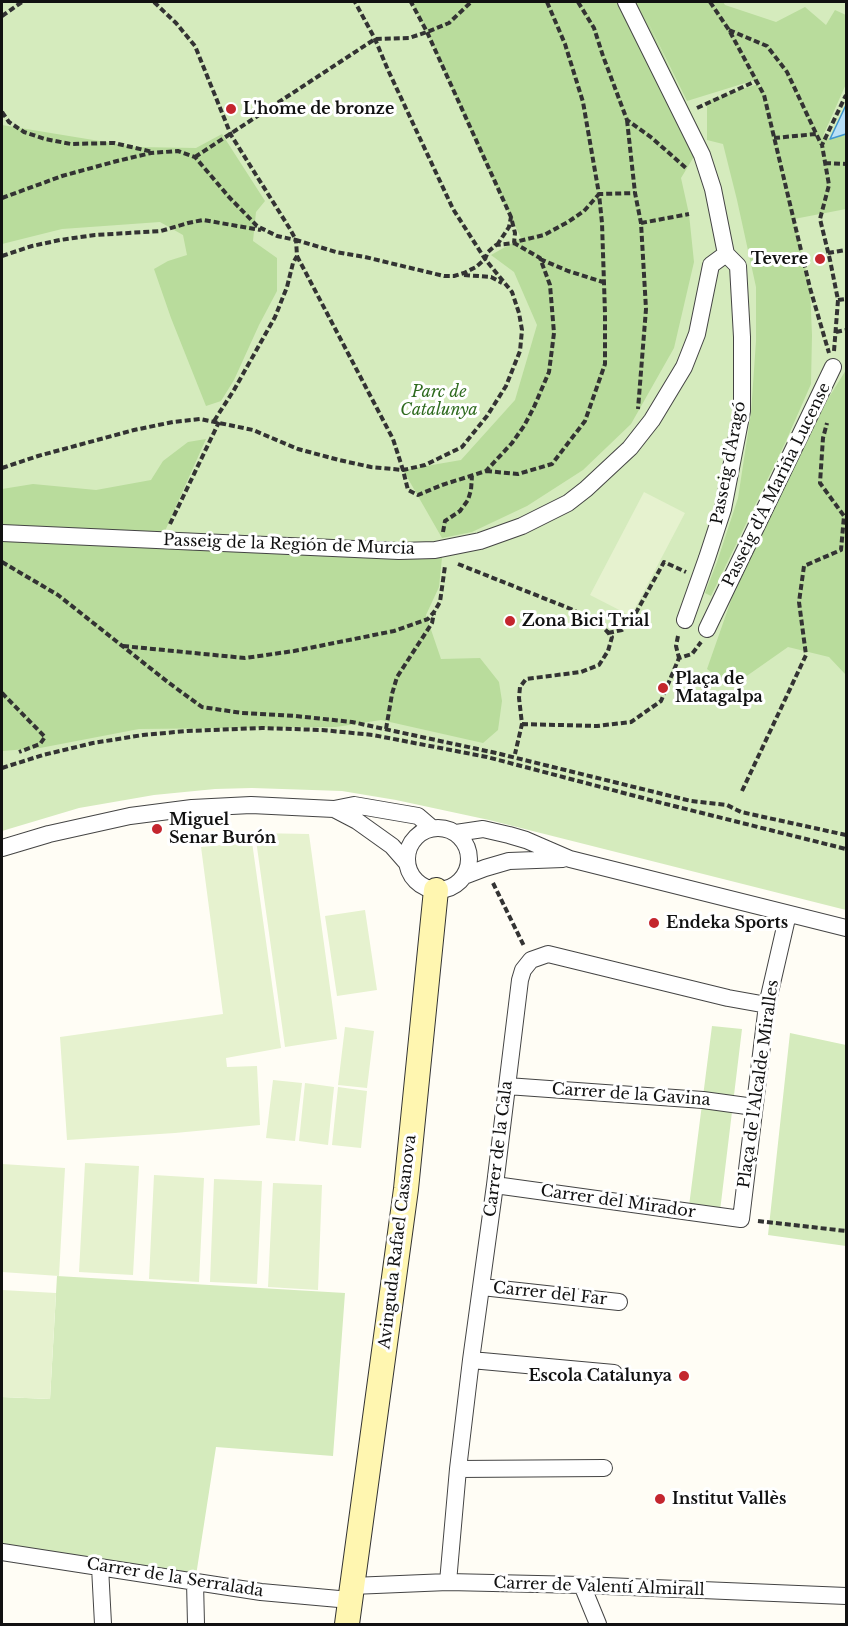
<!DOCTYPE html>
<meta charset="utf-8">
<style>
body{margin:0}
#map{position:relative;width:848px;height:1626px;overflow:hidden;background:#fffdf5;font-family:"Libre Baskerville",serif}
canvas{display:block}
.frame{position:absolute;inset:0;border:3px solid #111;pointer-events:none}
</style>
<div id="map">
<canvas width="848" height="1626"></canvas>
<div class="frame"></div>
</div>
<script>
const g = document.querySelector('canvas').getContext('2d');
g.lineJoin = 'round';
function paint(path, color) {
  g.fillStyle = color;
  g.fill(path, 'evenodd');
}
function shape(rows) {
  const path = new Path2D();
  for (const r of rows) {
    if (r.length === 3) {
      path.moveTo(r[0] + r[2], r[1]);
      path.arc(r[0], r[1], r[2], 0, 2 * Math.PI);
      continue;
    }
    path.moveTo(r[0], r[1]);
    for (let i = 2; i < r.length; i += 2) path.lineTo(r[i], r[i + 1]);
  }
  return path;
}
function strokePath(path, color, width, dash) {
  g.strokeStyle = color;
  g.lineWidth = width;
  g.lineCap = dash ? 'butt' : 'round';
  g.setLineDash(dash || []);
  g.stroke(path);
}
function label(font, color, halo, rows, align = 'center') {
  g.font = font + ' "Libre Baskerville",serif';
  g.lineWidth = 6;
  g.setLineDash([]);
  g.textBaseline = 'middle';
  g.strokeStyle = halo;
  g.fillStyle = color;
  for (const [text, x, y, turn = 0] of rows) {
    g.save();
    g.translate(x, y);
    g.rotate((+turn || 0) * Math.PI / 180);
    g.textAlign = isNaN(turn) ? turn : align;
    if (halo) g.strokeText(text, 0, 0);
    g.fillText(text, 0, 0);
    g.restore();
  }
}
const green = shape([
 [2,2,846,2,846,910,489,820,396,800,342,791,252,788,215,789,154,795,79,808,2,831],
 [712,1026,742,1029,720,1211,689,1206],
 [790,1033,846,1045,846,1246,768,1235],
 [57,1276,345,1293,333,1456,216,1447,195,1582,2,1552,2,1397,50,1399]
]);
const forest = shape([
 [411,2,723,2,725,5,776,22,805,7,826,25,835,10,846,15,846,84,823,136,830,139,846,134,846,209,794,219,810,288,812,335,811,384,786,441,711,596,705,593,717,562,738,498,751,413,756,341,756,287,737,200,723,144,707,140,707,101,758,84,762,91,758,79,687,101,645,16,704,140,681,178,689,214,694,262,674,348,631,424,583,470,527,506,472,532,442,538,403,470,461,460,515,400,537,325,514,272,491,255,521,238,485,164,427,32],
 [2,125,136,147,196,148,222,134,265,201,256,212,253,241,277,258,277,291,259,325,234,380,221,401,206,406,171,318,154,269,168,261,187,255,183,235,160,222,62,229,2,244],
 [846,370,846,675,829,657,788,647,731,687,707,669,736,586,816,418],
 [206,439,161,540,443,548,439,587,426,615,441,659,480,658,499,682,502,701,498,730,483,743,381,720,336,727,139,729,40,748,2,751,2,489,33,484,96,490,151,480,163,461,188,442]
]);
const pitch = shape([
 [644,492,685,513,631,616,590,595],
 [255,833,309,834,337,1039,285,1047],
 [252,842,281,1048,226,1058,227,1067,257,1066,260,1125,175,1133,67,1140,60,1037,223,1014,201,847],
 [365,910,377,990,337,996,325,916],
 [345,1027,374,1031,367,1088,338,1085],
 [273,1080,302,1083,295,1141,266,1138],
 [305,1083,334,1087,328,1145,299,1141],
 [338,1087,367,1091,361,1148,332,1145],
 [85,1163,139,1166,133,1275,79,1272],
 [2,1164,65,1168,59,1276,2,1272],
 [154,1175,204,1178,199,1282,149,1279],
 [214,1179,262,1181,257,1284,210,1282],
 [273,1183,322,1185,318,1290,268,1287],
 [2,1290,56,1293,50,1399,2,1397]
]);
const water = shape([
 [846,105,846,134,830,139,846,105]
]);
const path = shape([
 [154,2,176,23,195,46,231,135,290,229,296,240,336,252,365,257,444,276,454,276,464,273,476,267,485,259,488,252,496,245,514,243,515,233,511,217,427,32,411,2],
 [547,2,565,44,583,102,599,194,635,193],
 [578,2,594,28,603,56,627,120,652,138,687,169],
 [710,2,729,30,764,95,810,288,829,353],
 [2,16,22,2],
 [729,30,767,46,787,72,821,144],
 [697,108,756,81],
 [2,112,9,122,24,132,45,139,71,144,114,143,153,152],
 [627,120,635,193,641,223,646,309,638,409],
 [774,138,816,134],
 [195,157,375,39,409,38,427,32,449,23,471,2],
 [825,163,846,164],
 [2,198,62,176,117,161,151,153,178,151,195,157,229,197,257,226,277,236,296,240,297,256,293,263,287,287,275,317,234,390,214,421],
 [641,223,689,214],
 [497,245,509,227,511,217],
 [828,253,846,250],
 [2,256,32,246,60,240,95,235,161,231,188,223,203,220,261,230],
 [297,256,393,439,403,470,408,490,418,495,442,485,486,471,512,443,524,426,534,407,549,372,554,333,550,285,540,258,514,243],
 [540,259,568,271,603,282],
 [464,275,491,277,502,283],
 [838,300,846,299],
 [836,332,846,330],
 [834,351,838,300,830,260,820,219,829,185,822,145,846,95],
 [2,468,38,456,134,430,173,422,200,419,253,430,298,449,339,460,371,467,403,470,425,465,462,447,487,416,506,386,520,351,522,330,519,313,512,292,485,259,453,209,388,70,375,39,355,2],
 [486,471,518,474,552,464,585,421,605,364,605,313,602,223,599,194,584,211,568,222,544,235,515,242],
 [170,524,219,422],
 [443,532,445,521,460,511,468,500,471,490,472,476],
 [2,562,58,595,169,683,202,707,242,713,296,716,352,722,496,753,691,801,727,805,741,812,846,835],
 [458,564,571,609,602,626,612,637,608,651,599,665,581,672,526,679,520,687,519,698,522,724,515,754],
 [608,633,622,630,632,620,664,562,686,572],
 [678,636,676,646,679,658],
 [123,646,245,658,294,651,394,631,428,619,434,612,440,602,445,566],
 [2,693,45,737,40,744,19,752],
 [522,724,597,726,631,722,661,701,679,658,692,654,701,642],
 [386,729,392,694,397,677,432,623,434,613],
 [2,768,43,755,93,743,143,735,187,731,262,728,322,730,373,735,487,757,658,802,846,849],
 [742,791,806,655,799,602,804,566,841,550,844,516,820,483,823,438,827,423],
 [493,883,524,946],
 [758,1221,846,1231]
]);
const street = shape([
 [626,2,702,155,713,189,726,254,738,266,742,337,742,411,723,509,707,558,685,620],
 [2,533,399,551,435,550,480,541,522,526,568,503,586,489,630,448,652,420,684,367,697,334,711,265,726,254],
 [707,629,833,367],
 [334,809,357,821,392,846,406,862],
 [438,859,31],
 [456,833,483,829,509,835,526,840,570,859,846,928],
 [2,848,49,834,130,816,192,808,251,805,334,809,354,805,418,816,432,828],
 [464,876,485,868,509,861,563,859],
 [507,1086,703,1100,754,1107],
 [495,1185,741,1219,767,1005,788,914],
 [482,1287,619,1302],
 [471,1360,614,1373],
 [458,1469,604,1468],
 [2,1552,261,1592,350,1600],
 [100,1567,103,1624],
 [195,1582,196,1624],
 [448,1582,458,1469,471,1360,495,1185,520,980,523,970,531,960,548,954,728,998,767,1005],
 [582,1585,598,1624],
 [352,1586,448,1582,582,1585,846,1596]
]);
const secondary = shape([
 [347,1624,406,1189,436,890]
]);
const markers = [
 [231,109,6,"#c4262e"],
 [820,259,6,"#c4262e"],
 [510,621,6,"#c4262e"],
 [663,688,6,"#c4262e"],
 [157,829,6,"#c4262e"],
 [654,923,6,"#c4262e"],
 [684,1376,6,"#c4262e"],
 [660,1499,6,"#c4262e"]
];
const poiNames = [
 ["L'home de bronze",243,109],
 ["Tevere",808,259,"right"],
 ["Zona Bici Trial",522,621],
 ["Plaça de",675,679],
 ["Matagalpa",675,697],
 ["Miguel",169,820],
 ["Senar Burón",169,838],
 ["Endeka Sports",666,923],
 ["Escola Catalunya",672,1376,"right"],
 ["Institut Vallès",672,1499]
];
const parkNames = [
 ["Parc de",439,392],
 ["Catalunya",439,410]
];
const streetNames = [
 ["Passeig d'Aragó",729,463,-79],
 ["Passeig d'A Mariña Lucense",777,485,-64],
 ["Passeig de la Región de Murcia",289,545,2],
 ["Plaça de l'Alcalde Miralles",759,1084,-82],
 ["Carrer de la Gavina",631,1095,4],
 ["Carrer de la Cala",499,1149,-83],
 ["Carrer del Mirador",618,1202,8],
 ["Avinguda Rafael Casanova",398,1242,-83],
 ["Carrer del Far",550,1294,6],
 ["Carrer de la Serralada",175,1578,9],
 ["Carrer de Valentí Almirall",599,1587,2]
];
paint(green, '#d5ebbd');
paint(forest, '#b9dc9c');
paint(pitch, '#e6f2cf');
paint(water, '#b9e0f7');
strokePath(water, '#3f96cf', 1.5);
strokePath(street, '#444', 18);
strokePath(secondary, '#333', 26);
strokePath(path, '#333', 4, [6, 3]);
strokePath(street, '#fff', 16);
strokePath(secondary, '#fff6b0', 24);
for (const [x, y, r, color] of markers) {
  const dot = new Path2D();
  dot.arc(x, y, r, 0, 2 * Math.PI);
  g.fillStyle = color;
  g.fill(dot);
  strokePath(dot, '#fff', 2);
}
label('bold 16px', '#111', '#fff', poiNames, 'left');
label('italic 16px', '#2f6b1f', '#fff', parkNames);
label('16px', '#111', '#fff', streetNames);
</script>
